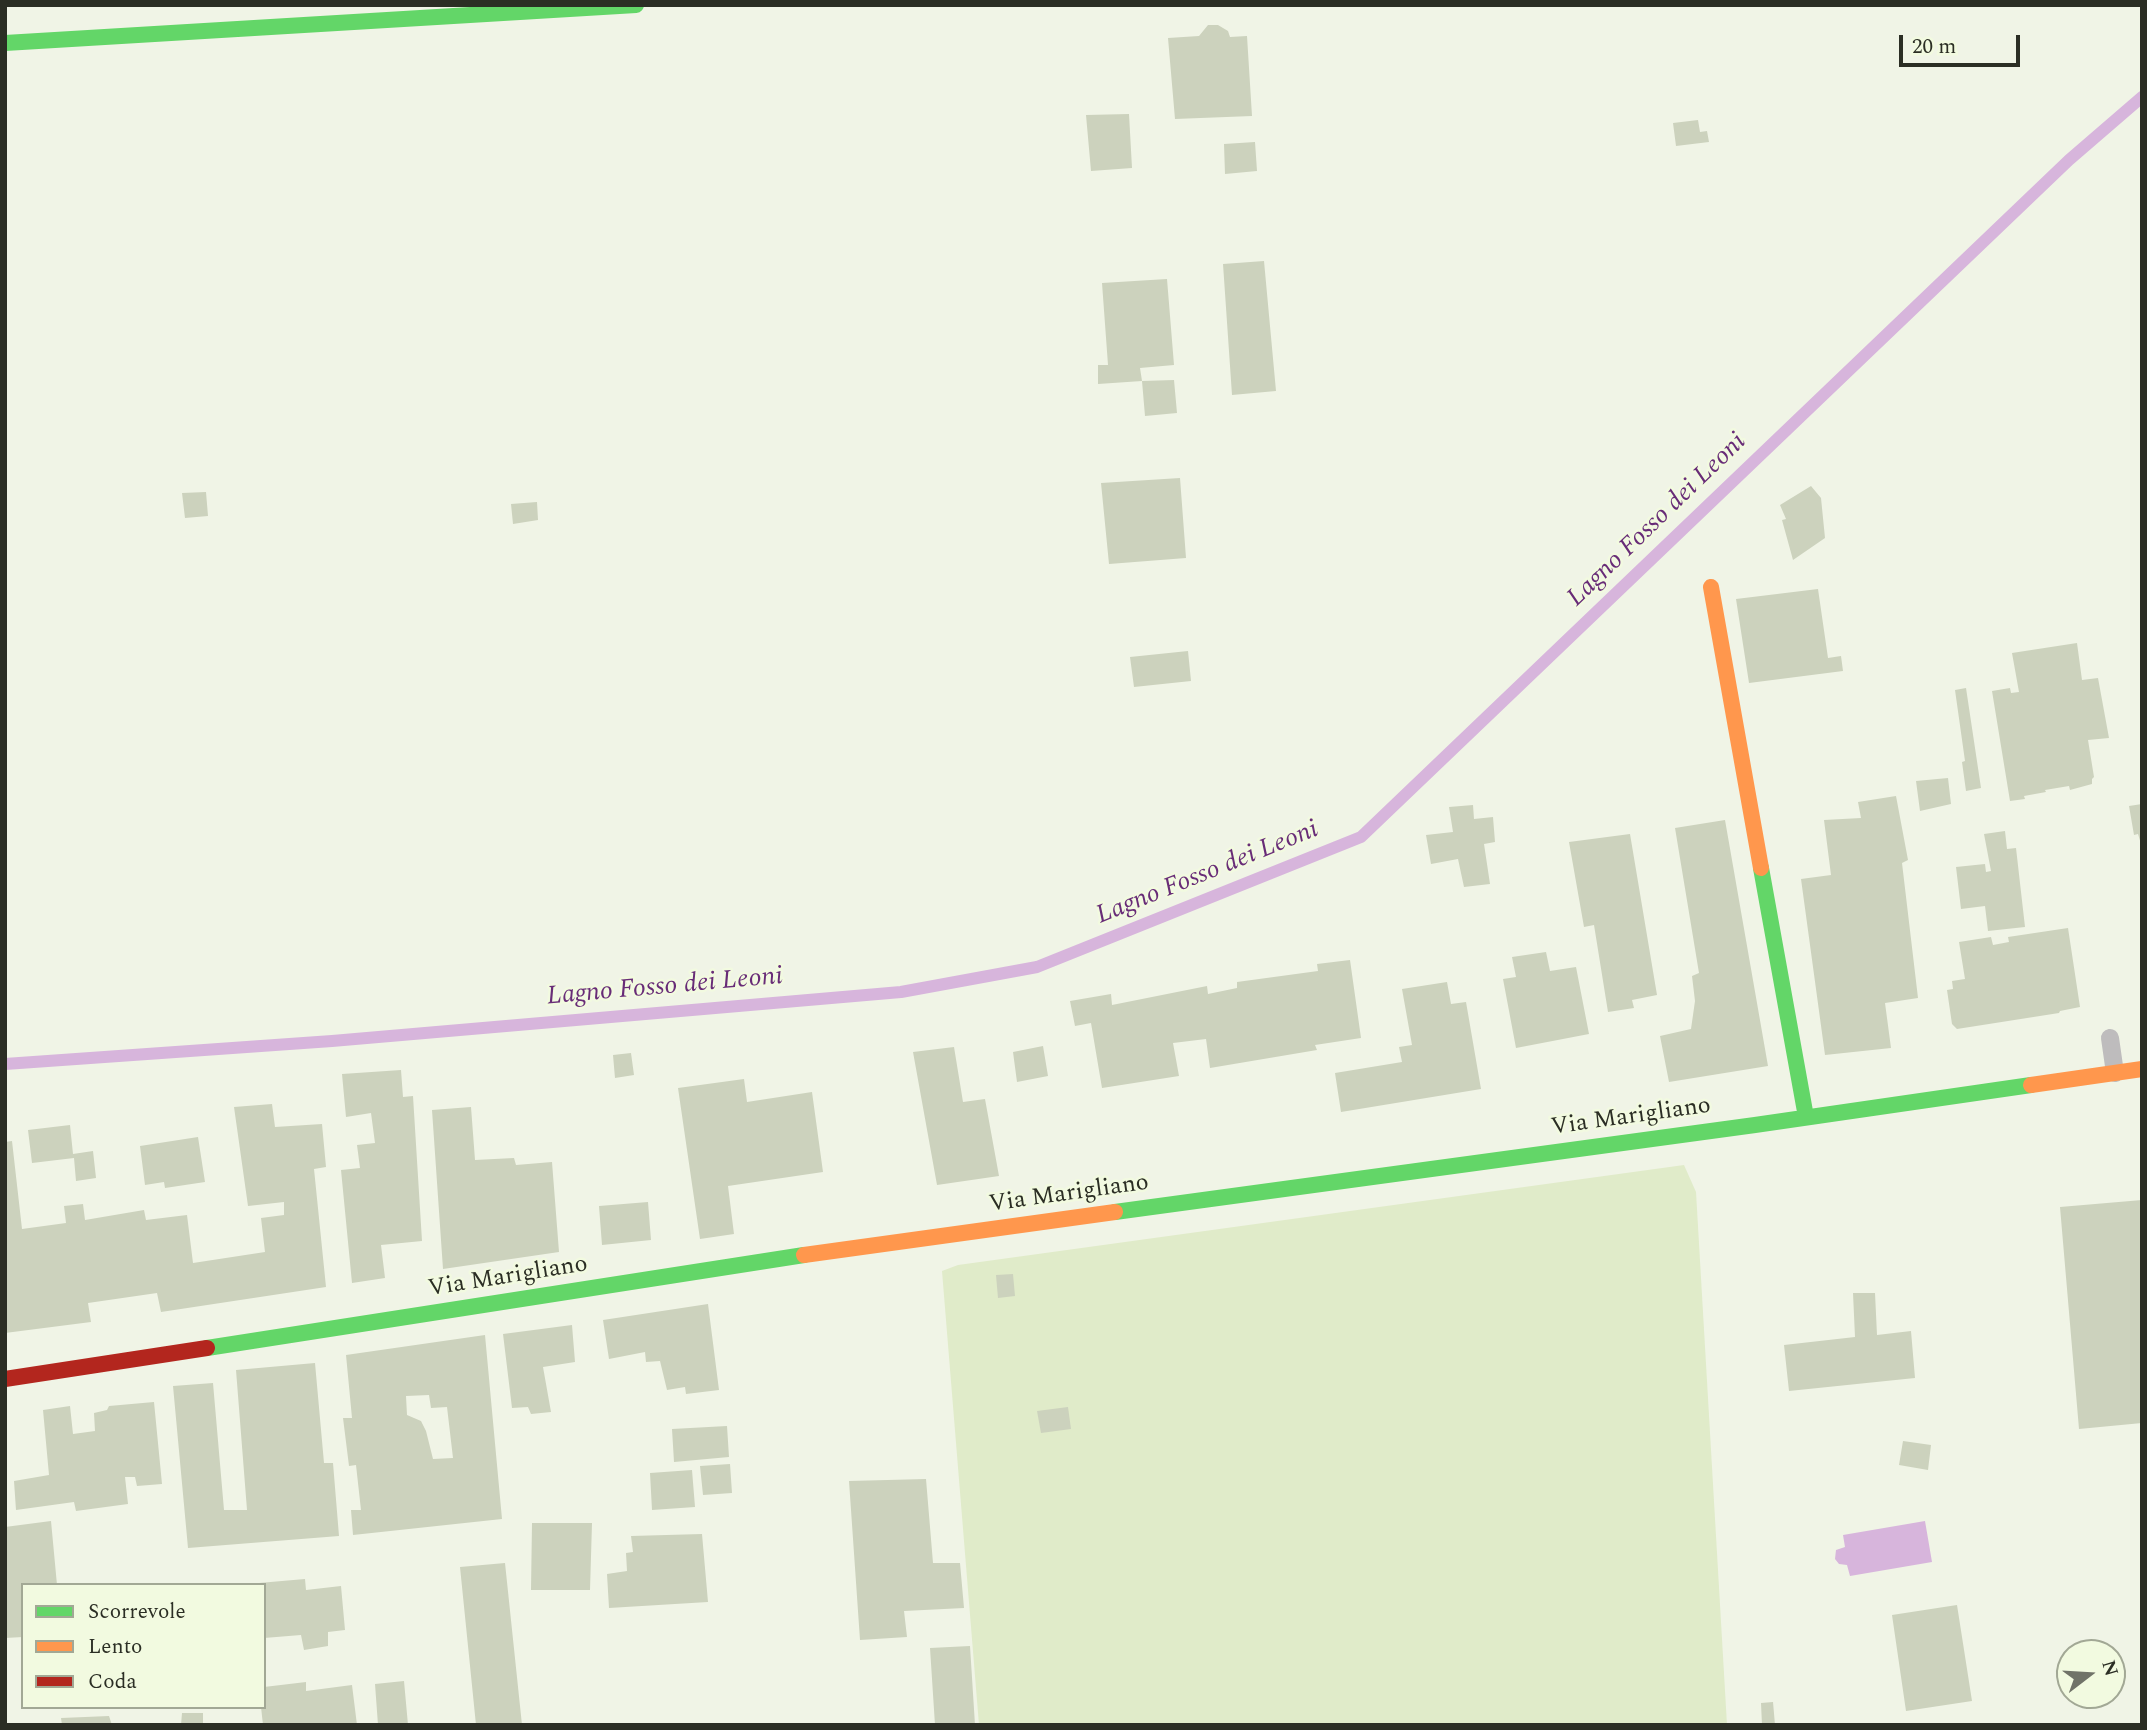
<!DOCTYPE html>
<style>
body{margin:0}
#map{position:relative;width:2147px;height:1730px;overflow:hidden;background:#f0f4e6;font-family:Spectral,serif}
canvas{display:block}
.frame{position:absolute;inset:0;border:7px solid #2b2e24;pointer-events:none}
.legend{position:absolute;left:21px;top:1583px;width:245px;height:126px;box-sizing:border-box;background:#f2fae0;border:2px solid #a2a895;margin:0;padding:9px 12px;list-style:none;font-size:21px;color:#2b2e24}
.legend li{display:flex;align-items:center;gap:14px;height:35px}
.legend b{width:35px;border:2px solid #a2a895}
.north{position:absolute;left:2056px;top:1639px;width:70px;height:70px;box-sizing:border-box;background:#f2fae0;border:2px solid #a2a895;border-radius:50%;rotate:73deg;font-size:19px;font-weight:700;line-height:28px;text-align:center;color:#2b2e24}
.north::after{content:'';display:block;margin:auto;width:24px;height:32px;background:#707368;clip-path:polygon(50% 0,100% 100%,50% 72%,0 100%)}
.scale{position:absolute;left:1899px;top:35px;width:121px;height:32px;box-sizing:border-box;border:4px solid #2b2e24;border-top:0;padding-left:9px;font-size:21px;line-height:24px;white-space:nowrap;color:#2b2e24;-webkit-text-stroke:5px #f2fae0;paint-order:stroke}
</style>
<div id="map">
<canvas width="2147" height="1730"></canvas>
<div class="frame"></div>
<ul class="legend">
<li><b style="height:9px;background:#63d668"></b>Scorrevole</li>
<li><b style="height:9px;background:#ff974d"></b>Lento</li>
<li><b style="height:9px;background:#b3261e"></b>Coda</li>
</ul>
<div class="north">N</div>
<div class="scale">20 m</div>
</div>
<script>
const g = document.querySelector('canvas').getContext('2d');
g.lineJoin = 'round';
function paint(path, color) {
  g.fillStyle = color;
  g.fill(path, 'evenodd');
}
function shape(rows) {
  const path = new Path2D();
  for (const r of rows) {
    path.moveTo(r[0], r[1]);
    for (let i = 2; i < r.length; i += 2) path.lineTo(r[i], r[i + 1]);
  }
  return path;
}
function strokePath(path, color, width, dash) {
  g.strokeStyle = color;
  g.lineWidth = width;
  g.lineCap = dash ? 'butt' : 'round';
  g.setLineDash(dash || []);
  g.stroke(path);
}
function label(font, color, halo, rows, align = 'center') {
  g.font = font + ' Spectral,serif';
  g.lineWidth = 5;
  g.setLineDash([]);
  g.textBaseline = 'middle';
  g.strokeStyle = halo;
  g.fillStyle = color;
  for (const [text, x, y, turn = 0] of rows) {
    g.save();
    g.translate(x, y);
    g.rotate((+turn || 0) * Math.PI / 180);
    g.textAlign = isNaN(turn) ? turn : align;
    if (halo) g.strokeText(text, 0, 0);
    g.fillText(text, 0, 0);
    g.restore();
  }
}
const green = shape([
 [1684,1165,1696,1192,1727,1725,979,1725,942,1271,958,1265]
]);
const water = shape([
 [1925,1521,1932,1562,1850,1576,1847,1565,1839,1564,1835,1559,1836,1550,1845,1547,1843,1535]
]);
const stream = shape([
 [5,1064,332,1041,901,992,1037,967,1361,837,2069,160,2142,97]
]);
const building = shape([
 [1208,25,1218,25,1228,31,1230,37,1247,36,1252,116,1175,119,1168,38,1199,36],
 [1129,114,1132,168,1091,171,1086,115],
 [1698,120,1700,132,1707,131,1709,142,1676,146,1673,123],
 [1255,142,1257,171,1225,174,1224,144],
 [1264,261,1276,391,1232,395,1223,264],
 [1167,279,1174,365,1140,368,1142,381,1098,384,1098,365,1108,365,1102,283],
 [1174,380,1177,413,1145,416,1142,381],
 [1180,478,1186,558,1109,564,1101,483],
 [1811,486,1821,498,1825,538,1793,560,1782,520,1786,519,1780,505],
 [206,492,208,516,185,518,182,493],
 [537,502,538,520,513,524,511,504],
 [1818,589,1828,658,1841,656,1843,671,1749,683,1736,599],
 [2077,643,2082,680,2098,678,2109,738,2088,740,2094,777,2092,779,2092,784,2070,790,2069,786,2045,790,2046,792,2024,796,2025,799,2010,801,1992,691,2010,688,2011,693,2019,692,2012,653],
 [1188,651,1191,681,1134,687,1130,657],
 [1966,688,1981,788,1966,791,1962,762,1965,761,1955,690],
 [1948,778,1951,804,1920,811,1916,781],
 [1896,796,1908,860,1902,863,1918,998,1885,1003,1891,1048,1825,1055,1801,879,1831,875,1824,820,1861,818,1858,802],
 [2142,804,2142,843,2141,844,2138,834,2134,835,2129,806],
 [1473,805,1474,819,1493,817,1495,842,1484,844,1490,884,1464,887,1458,859,1431,864,1426,835,1453,832,1449,807],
 [1725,820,1768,1066,1669,1082,1660,1036,1691,1029,1695,1001,1692,976,1699,973,1675,828],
 [2005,831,2007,849,2016,848,2025,927,1988,931,1985,906,1961,909,1956,867,1985,864,1986,872,1991,871,1984,834],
 [1630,834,1657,995,1632,1000,1634,1008,1608,1012,1594,925,1584,927,1569,842],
 [2068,928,2080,1007,2060,1011,2059,1013,1957,1029,1952,1024,1947,990,1953,989,1952,981,1965,979,1959,942,1991,937,1993,945,2009,942,2008,937],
 [1546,952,1550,971,1576,967,1589,1034,1516,1048,1503,979,1516,977,1512,957],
 [1350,960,1361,1038,1315,1045,1317,1050,1210,1068,1206,1039,1173,1043,1179,1076,1102,1088,1091,1023,1075,1026,1070,1001,1111,994,1112,1005,1207,986,1208,994,1237,988,1237,982,1318,971,1317,964],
 [1447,982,1451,1004,1466,1002,1481,1089,1341,1112,1335,1073,1402,1062,1399,1047,1412,1045,1402,989],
 [1043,1046,1048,1076,1017,1082,1013,1052],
 [954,1047,963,1102,985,1099,999,1176,937,1185,913,1052],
 [631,1053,634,1075,615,1078,613,1055],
 [401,1070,403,1097,413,1096,422,1241,381,1245,385,1278,352,1283,341,1170,360,1168,357,1145,375,1143,371,1113,346,1117,342,1074],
 [744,1079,747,1102,812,1092,823,1172,728,1186,734,1234,700,1239,678,1088],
 [272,1104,275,1127,322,1124,326,1167,314,1169,326,1287,161,1312,157,1293,88,1303,91,1322,5,1333,5,1142,12,1141,22,1229,66,1223,64,1206,83,1204,85,1220,144,1210,146,1220,187,1215,193,1263,265,1252,261,1218,284,1215,284,1202,248,1206,234,1107],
 [471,1107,475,1160,514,1158,516,1165,552,1162,559,1252,443,1269,432,1110],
 [70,1125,73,1154,93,1151,96,1178,76,1181,74,1158,32,1163,28,1130],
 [198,1137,205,1182,165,1188,164,1182,145,1185,140,1146],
 [2142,1200,2142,1423,2079,1429,2060,1207],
 [648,1202,651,1240,602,1245,599,1206],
 [1013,1274,1015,1296,998,1298,996,1275],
 [1853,1293,1875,1293,1877,1335,1911,1331,1915,1378,1789,1391,1784,1345,1855,1337],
 [708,1304,719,1390,686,1394,685,1387,667,1390,660,1361,646,1362,645,1352,609,1359,603,1320],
 [572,1325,575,1362,543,1367,551,1412,531,1414,528,1407,512,1408,503,1334],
 [485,1335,502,1519,353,1535,351,1510,361,1510,356,1465,349,1466,343,1418,352,1418,346,1355],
 [429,1395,431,1408,447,1407,453,1458,433,1459,426,1431,421,1421,407,1415,406,1396],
 [315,1363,324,1463,333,1463,339,1536,188,1548,173,1386,213,1383,224,1510,247,1510,236,1370],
 [154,1402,162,1484,137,1486,135,1477,125,1477,128,1504,76,1511,74,1502,16,1510,14,1481,49,1475,43,1410,70,1406,73,1434,95,1431,94,1413,107,1410,109,1406],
 [1068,1407,1071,1429,1041,1433,1037,1411],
 [727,1426,729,1457,674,1462,672,1429],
 [1903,1441,1931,1445,1928,1470,1899,1465],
 [730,1464,732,1493,703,1495,700,1466],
 [692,1470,695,1507,652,1510,650,1473],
 [926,1479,933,1563,960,1563,964,1608,904,1611,907,1637,860,1640,849,1481],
 [51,1521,57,1585,23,1585,23,1637,5,1638,5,1527],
 [532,1523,592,1523,590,1590,531,1590],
 [702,1534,708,1602,609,1608,607,1574,627,1571,626,1553,633,1552,631,1536],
 [505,1563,522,1725,476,1725,460,1567],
 [305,1579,306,1590,341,1586,345,1630,328,1632,328,1646,304,1650,301,1635,264,1638,264,1585,259,1585,259,1583],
 [1957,1605,1972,1701,1906,1711,1892,1615],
 [970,1646,975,1725,935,1725,930,1648],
 [404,1681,408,1725,378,1725,375,1684],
 [306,1682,306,1691,352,1685,357,1725,263,1725,261,1707,264,1707,264,1687],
 [1773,1702,1775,1725,1762,1725,1761,1703],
 [182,1713,203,1713,203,1725,181,1725],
 [109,1716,112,1725,62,1725,61,1718]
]);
const lane = shape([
 [2110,1038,2115,1073]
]);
const fast = shape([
 [5,43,636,5],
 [1761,868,1806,1117],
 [1115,1212,1755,1125,2031,1085],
 [207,1348,804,1255]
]);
const slow = shape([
 [1711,587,1761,868],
 [2031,1085,2142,1069],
 [804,1255,1115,1212]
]);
const jam = shape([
 [5,1379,207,1348]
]);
const streetNames = [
 ["Via Marigliano",1631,1118,-8],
 ["Via Marigliano",1069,1195,-8],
 ["Via Marigliano",508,1278,-9]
];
const waterNames = [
 ["Lagno Fosso dei Leoni",1658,521,-44],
 ["Lagno Fosso dei Leoni",1208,874,-22],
 ["Lagno Fosso dei Leoni",665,988,-5]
];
paint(green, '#e0ebc9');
paint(water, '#d7b5dc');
strokePath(stream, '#d7b5dc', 12);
paint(building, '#ccd2bd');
strokePath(lane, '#bebcbd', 18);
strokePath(fast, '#63d668', 16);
strokePath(slow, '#ff974d', 16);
strokePath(jam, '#b3261e', 16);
label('24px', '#2b2e24', '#f2fae0', streetNames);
label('italic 26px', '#682c77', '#f2fae0', waterNames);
</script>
